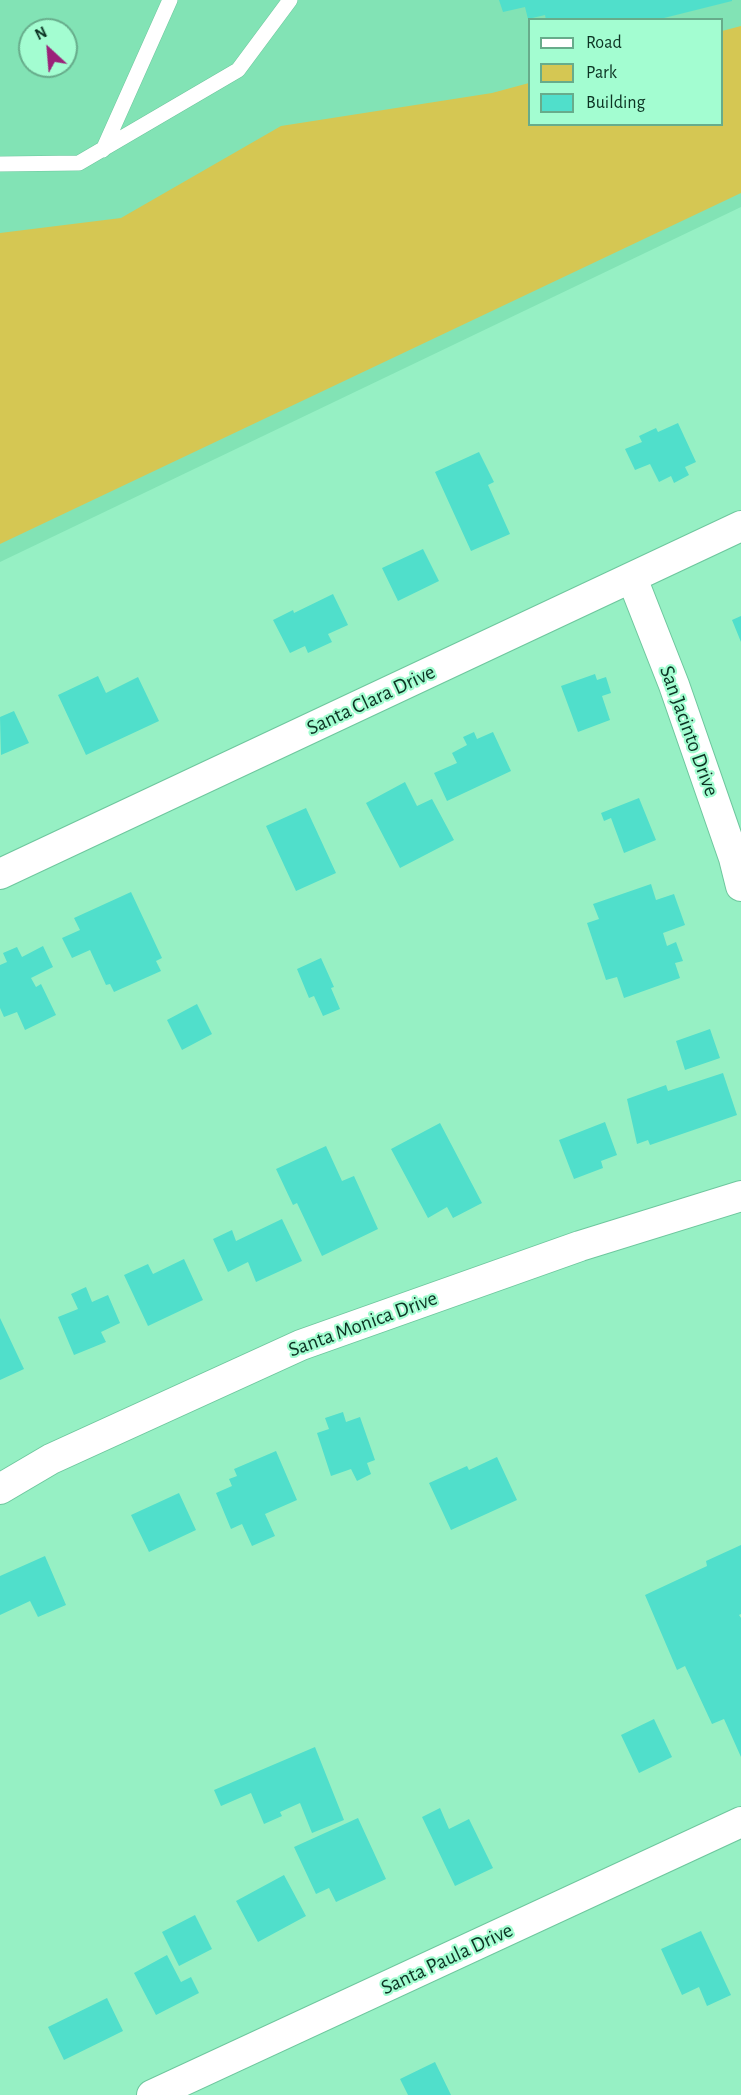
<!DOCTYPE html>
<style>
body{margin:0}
#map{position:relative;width:741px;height:2095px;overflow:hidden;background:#96f0c4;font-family:"Alegreya Sans",sans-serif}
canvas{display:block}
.legend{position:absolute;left:528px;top:18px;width:195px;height:108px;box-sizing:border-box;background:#a3fdd1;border:2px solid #67ac8b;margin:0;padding:8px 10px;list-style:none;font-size:18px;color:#0c3323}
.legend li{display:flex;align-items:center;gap:12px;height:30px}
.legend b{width:30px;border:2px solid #67ac8b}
.north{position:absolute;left:18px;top:18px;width:60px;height:60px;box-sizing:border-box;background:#a3fdd1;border:2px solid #67ac8b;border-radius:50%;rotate:334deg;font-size:16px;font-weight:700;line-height:24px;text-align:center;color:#0c3323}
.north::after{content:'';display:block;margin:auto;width:21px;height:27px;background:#9b2179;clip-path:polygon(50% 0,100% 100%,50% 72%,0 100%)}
</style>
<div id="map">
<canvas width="741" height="2095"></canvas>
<ul class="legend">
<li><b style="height:8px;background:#fff"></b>Road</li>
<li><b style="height:16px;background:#d5c753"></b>Park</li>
<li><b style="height:16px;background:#50dfcb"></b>Building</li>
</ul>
<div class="north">N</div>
</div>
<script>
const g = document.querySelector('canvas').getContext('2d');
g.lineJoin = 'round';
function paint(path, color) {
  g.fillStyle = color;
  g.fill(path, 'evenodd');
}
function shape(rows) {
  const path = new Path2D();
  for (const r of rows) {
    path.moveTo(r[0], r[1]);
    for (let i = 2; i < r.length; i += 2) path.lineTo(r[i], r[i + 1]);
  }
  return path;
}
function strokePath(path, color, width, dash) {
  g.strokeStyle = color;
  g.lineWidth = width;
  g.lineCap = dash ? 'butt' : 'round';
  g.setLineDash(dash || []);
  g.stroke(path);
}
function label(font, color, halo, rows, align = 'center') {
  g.font = font + ' "Alegreya Sans",sans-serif';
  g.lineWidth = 4.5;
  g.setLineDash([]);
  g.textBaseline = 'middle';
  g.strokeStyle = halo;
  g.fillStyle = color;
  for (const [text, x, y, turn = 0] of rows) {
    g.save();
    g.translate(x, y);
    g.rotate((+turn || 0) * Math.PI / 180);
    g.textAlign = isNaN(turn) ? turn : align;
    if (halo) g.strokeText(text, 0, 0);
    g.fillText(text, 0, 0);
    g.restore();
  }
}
const built = shape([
 [0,0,741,0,741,207,0,562],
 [530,20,722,20,722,124,530,124],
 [30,30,66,30,66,66,30,66]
]);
const green = shape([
 [741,26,741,193,0,544,0,233,121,218,281,126,492,93,529,83,530,124,722,124,722,31]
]);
const building = shape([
 [499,0,732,0,732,1,656,20,546,20,545,15,528,19,525,7,503,12],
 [678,423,696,462,685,467,689,475,674,483,671,476,659,482,650,464,635,470,625,449,642,442,639,436,656,428,658,432],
 [479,452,494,482,488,485,510,534,471,551,435,472],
 [423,549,439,581,398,601,382,568],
 [333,594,348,625,328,634,332,642,308,653,305,646,290,653,273,620,293,610,294,613],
 [741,616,741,642,732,620],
 [595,674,597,680,606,677,611,693,602,696,610,720,578,732,561,686],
 [98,676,106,693,138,677,159,721,86,755,58,695],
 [14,711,29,743,1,755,0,717],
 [474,732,477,739,493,732,511,771,447,801,434,773,457,763,452,753,467,745,463,737],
 [405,782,417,806,432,799,454,840,400,868,366,803],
 [639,798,656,840,624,853,611,818,604,821,601,813],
 [306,808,336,873,296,891,266,826],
 [651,884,656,900,674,894,685,925,663,933,667,946,676,942,683,961,675,963,680,978,624,998,617,977,606,980,587,923,599,919,593,904],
 [131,892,162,958,156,961,161,971,114,992,110,984,106,985,90,950,72,958,62,938,80,930,74,918],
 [43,946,53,967,31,978,36,987,41,984,56,1015,25,1030,17,1012,4,1017,0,1008,0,965,7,962,3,953,17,947,22,957],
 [321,958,334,987,331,988,340,1009,323,1016,314,996,309,998,297,969],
 [197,1004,212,1034,182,1050,167,1020],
 [710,1029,720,1058,685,1070,676,1041],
 [723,1073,737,1115,650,1145,648,1140,637,1144,627,1099,666,1085,668,1091],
 [605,1122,617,1155,601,1161,603,1168,574,1179,559,1140],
 [440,1123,482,1203,453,1218,447,1207,428,1218,391,1149],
 [326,1146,342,1181,354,1176,378,1229,322,1256,297,1203,293,1205,276,1169],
 [282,1219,302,1261,256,1282,248,1262,228,1272,213,1239,232,1230,236,1241],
 [184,1259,203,1300,148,1326,124,1275,148,1264,153,1274],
 [86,1287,92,1302,108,1295,120,1323,101,1332,106,1342,74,1355,58,1317,78,1309,71,1294],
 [0,1318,24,1369,0,1380],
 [343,1412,346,1422,360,1417,375,1460,367,1463,371,1474,357,1481,351,1469,331,1476,317,1433,329,1429,325,1418],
 [276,1451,297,1500,265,1514,275,1536,252,1546,242,1524,231,1529,216,1493,232,1486,229,1479,237,1476,234,1469],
 [497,1457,517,1500,451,1530,429,1483,467,1466,469,1470],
 [179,1493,196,1530,149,1552,131,1515],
 [741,1545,741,1614,739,1615,741,1618,741,1757,724,1719,712,1724,685,1666,677,1670,645,1595,707,1566,706,1561],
 [45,1556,66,1605,38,1617,30,1601,0,1615,0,1576],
 [654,1719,672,1757,639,1773,621,1735],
 [315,1747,344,1820,312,1833,300,1803,280,1812,282,1816,264,1824,251,1793,221,1806,214,1790],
 [440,1808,449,1829,469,1819,493,1868,455,1886,422,1817],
 [358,1818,386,1879,336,1902,329,1888,316,1894,294,1847],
 [284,1875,306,1916,258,1942,236,1901],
 [195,1915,212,1949,179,1966,162,1932],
 [701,1931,731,1995,707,2006,699,1987,682,1995,661,1949],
 [167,1955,181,1982,191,1977,199,1993,156,2015,134,1973],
 [107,1998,123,2031,64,2060,48,2027],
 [435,2062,451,2095,408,2095,400,2079]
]);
const lane = shape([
 [103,150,170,0],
 [0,164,79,163,238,70,290,0]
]);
const street = shape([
 [632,578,674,685,734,858,741,886],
 [0,874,741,526],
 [0,1489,51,1459,301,1345,580,1246,741,1196],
 [152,2095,741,1822]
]);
const streetNames = [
 ["Santa Clara Drive",371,700,-25],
 ["San Jacinto Drive",689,731,70],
 ["Santa Monica Drive",363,1324,-20],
 ["Santa Paula Drive",447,1959,-25]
];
paint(built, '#82e3b5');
paint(green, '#d5c753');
paint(building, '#50dfcb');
strokePath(lane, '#6ec79e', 16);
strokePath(street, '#6ec79e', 32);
strokePath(lane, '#fff', 15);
strokePath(street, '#fff', 30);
label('21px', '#0c3323', '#a3fdd1', streetNames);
</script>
